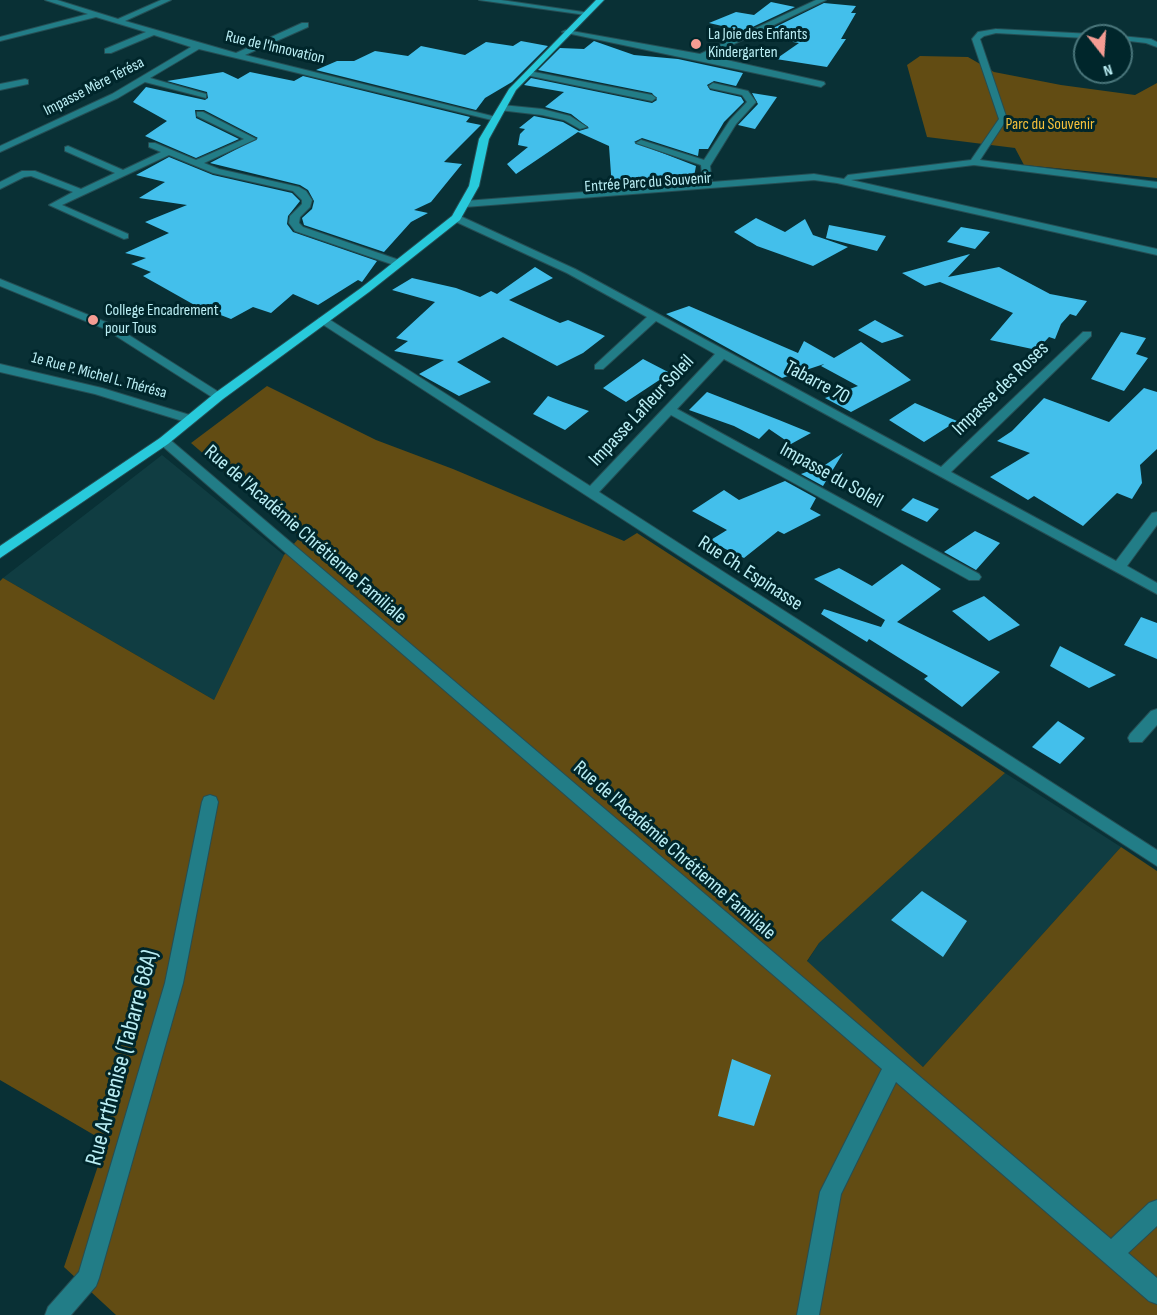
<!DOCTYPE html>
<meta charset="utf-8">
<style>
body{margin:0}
#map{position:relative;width:1157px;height:1315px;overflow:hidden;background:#093035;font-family:"Sofia Sans Condensed",sans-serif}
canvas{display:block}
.north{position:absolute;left:1073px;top:24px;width:60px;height:60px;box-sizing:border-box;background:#00262b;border:2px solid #4a767b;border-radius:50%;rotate:163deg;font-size:16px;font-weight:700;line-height:24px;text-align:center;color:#baeef4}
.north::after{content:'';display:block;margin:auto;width:21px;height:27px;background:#f59c93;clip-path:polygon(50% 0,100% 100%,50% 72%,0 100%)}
</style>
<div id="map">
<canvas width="1157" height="1315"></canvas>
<div class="north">N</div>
</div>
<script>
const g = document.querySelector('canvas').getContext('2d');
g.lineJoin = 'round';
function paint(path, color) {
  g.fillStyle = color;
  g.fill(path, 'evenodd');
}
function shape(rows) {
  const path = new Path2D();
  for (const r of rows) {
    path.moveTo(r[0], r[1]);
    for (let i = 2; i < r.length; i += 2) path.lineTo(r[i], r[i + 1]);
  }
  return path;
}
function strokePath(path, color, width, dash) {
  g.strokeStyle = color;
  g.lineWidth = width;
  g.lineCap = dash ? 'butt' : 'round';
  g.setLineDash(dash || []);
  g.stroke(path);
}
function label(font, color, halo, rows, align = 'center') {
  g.font = font + ' "Sofia Sans Condensed",sans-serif';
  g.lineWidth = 6;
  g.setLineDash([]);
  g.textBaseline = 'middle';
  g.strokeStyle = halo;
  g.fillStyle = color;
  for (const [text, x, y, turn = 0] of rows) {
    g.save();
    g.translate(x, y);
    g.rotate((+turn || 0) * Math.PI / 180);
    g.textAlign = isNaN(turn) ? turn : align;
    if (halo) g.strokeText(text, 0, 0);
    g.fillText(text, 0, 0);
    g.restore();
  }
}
const built = shape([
 [162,455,284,555,214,700,3,578],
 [1005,773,1121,847,923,1067,807,962,819,943]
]);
const green = shape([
 [920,56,968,57,994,72,1061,85,1135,95,1157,83,1157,178,1024,165,1015,148,927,137,907,65],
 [267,386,376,440,453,469,624,541,637,533,1005,773,819,943,807,961,923,1067,1121,847,1157,871,1157,1315,116,1315,64,1267,106,1142,0,1080,0,581,3,578,214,700,284,555,300,537,191,443]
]);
const building = shape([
 [771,2,795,7,744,31,709,23,736,12,754,15],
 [824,3,856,6,851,13,856,13,841,39,846,39,827,67,776,59,799,43,757,36],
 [521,41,548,46,512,82,485,98,476,110,316,70,337,61,354,61,375,51,408,56,421,46,465,55,486,42,513,46],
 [594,41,634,55,678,59,743,73,736,86,714,81,707,85,710,90,741,97,744,102,724,122,708,149,699,149,698,156,642,138,634,142,696,166,693,182,612,188,609,146,578,132,516,174,507,164,528,147,518,145,520,134,525,129,519,128,534,116,563,122,579,131,589,128,571,114,545,107,564,92,524,85,531,78,652,103,657,100,652,93,538,70,560,48,584,49],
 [223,72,238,79,250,72,294,81,303,76,470,117,466,122,481,125,444,162,462,164,431,202,414,210,428,213,411,222,384,252,304,225,302,218,312,209,314,201,308,190,300,185,210,163,258,138,204,110,195,110,196,118,239,139,196,158,145,136,167,121,133,102,146,87,205,100,208,98,207,92,167,81],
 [752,93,777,97,755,129,738,125,758,104],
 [169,157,213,175,292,193,300,201,288,216,287,224,293,232,377,261,362,282,358,280,318,305,293,294,271,313,253,307,231,319,218,314,214,316,143,276,151,272,131,264,146,258,125,253,169,233,145,222,187,205,139,198,165,182,136,175],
 [756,218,785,232,805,219,813,235,848,247,813,266,757,246,734,232],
 [829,225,886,236,877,251,826,238],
 [961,227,990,232,975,249,947,242],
 [970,254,948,277,999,267,1050,294,1087,301,1076,316,1070,314,1061,324,1055,339,1049,337,1037,350,990,340,1013,313,940,282,925,286,902,273],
 [535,267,553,278,509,300,560,323,568,320,605,336,583,353,557,366,503,337,457,362,491,382,459,396,419,374,444,360,394,351,408,341,396,338,435,302,392,290,412,278,456,288,480,297,491,291,497,294],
 [689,306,798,353,804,341,834,358,861,342,911,380,851,412,825,398,858,386,821,366,824,364,782,378,666,314],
 [875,320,904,336,882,343,858,330],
 [1121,332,1146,338,1136,354,1148,358,1124,391,1091,379],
 [643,359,670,373,626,402,603,388],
 [1144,388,1157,392,1157,449,1140,465,1142,483,1132,499,1117,493,1083,526,1034,496,1028,500,990,477,1030,453,997,441,1012,431,1044,398,1109,422],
 [707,392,779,420,811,433,791,444,769,429,759,439,734,426,689,410],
 [548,396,563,402,589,411,565,430,533,414],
 [915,403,957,421,924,442,889,420],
 [843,453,823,486,801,474,809,471,813,473],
 [785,481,816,498,810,509,821,515,784,534,778,531,744,558,709,541,727,530,692,511,724,490,739,500],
 [913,498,939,509,927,522,901,510],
 [975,531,1000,543,976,570,944,552],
 [902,564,941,589,897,622,1000,672,962,707,924,679,928,676,869,639,867,642,821,614,824,609,881,627,885,620,814,579,839,568,872,586],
 [984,596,1020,625,989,641,952,611],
 [1141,617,1157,623,1157,659,1124,645],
 [1060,646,1116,675,1089,688,1050,666],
 [1058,721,1085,738,1060,764,1032,747],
 [922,891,967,921,943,957,891,920],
 [732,1059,771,1075,754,1126,718,1116]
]);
const minor = shape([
 [45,0,57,0,118,19,161,0,171,0,125,21,236,53,302,23,308,23,308,27,245,55,500,118,496,121,199,49,150,78,206,94,206,98,145,82,118,98,0,152,0,146,112,94,191,47,154,35,111,53,105,53,105,49,146,32,96,17,0,41,0,37,88,14,45,0],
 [479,0,501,0,590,13,586,15,479,0],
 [816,0,826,0,709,56,824,82,825,84,821,87,562,32,566,30,700,54,816,0],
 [996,29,1092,34,1096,36,1085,36,1085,38,996,33,984,36,980,39,1007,119,980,160,1157,182,1157,188,974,165,851,180,1157,249,1157,255,837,183,814,180,465,207,460,204,465,201,703,183,701,165,636,143,641,140,704,160,730,120,747,102,742,95,710,88,709,86,713,83,748,91,756,102,736,124,710,166,712,182,814,174,844,179,848,175,971,160,999,119,972,39,978,32,996,29],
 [1120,36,1121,36,1151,39,1157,42,1157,47,1146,43,1121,40,1120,36],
 [529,71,652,95,656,98,652,101,526,75,525,73,529,71],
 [25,79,28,80,28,84,0,90,0,84,25,79],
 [502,105,542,109,570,116,587,127,580,129,564,120,542,115,499,110,498,108,502,105],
 [197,112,203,112,256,139,204,163,219,169,299,187,306,191,312,200,310,207,300,217,299,223,303,227,402,261,402,265,394,265,295,231,289,223,290,216,302,204,302,200,293,191,213,173,169,155,62,205,128,234,128,238,124,239,49,205,73,192,31,176,24,177,0,189,0,182,22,171,35,171,81,189,115,173,65,151,65,147,68,146,123,170,161,152,149,147,149,143,155,143,196,160,244,139,197,116,197,112],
 [452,216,460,216,575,269,941,467,1083,332,1091,332,1091,336,951,472,1116,561,1152,513,1157,512,1157,525,1127,566,1157,583,1157,594,724,359,677,409,979,574,981,577,979,580,969,580,671,415,599,492,1157,850,1157,866,319,322,319,318,327,318,590,486,715,354,656,321,603,369,595,369,595,365,647,317,567,273,452,220,452,216],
 [0,279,113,325,225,396,219,400,215,399,105,329,0,286,0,279],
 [0,364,102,388,193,416,195,419,189,423,95,394,0,372,0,364],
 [164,437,168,438,1111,1239,1149,1203,1157,1200,1157,1226,1128,1253,1157,1278,1157,1304,1149,1301,896,1082,841,1194,819,1315,797,1315,820,1192,882,1069,160,444,160,438,164,437],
 [1157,709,1157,725,1142,742,1130,742,1128,738,1130,734,1151,711,1157,709],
 [210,795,216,797,218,802,183,983,99,1278,96,1286,71,1315,45,1315,48,1307,79,1272,165,983,202,802,204,797,210,795]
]);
const major = shape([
 [596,0,604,0,516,90,489,139,479,186,460,220,369,292,223,399,168,444,0,558,0,546,160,438,215,393,361,288,452,216,469,186,479,139,509,89,596,0]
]);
const markers = [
 [696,44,6,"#f59c93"],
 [93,320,6,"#f59c93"]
];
const farPoinames = [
 ["La Joie des Enfants",708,35],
 ["Kindergarten",708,53],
 ["College Encadrement",105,311],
 ["pour Tous",105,329]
];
const farStreetnames = [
 ["Rue de l'Innovation",275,48,13],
 ["Impasse Mère Térésa",94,87,-27],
 ["Entrée Parc du Souvenir",648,183,-4],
 ["1e Rue P. Michel L. Thérésa",99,376,15]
];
const farParknames = [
 ["Parc du Souvenir",1050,125]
];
const streetNames = [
 ["Tabarre 70",817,383,28],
 ["Impasse des Roses",1001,389,-44],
 ["Impasse Lafleur Soleil",642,411,-47],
 ["Impasse du Soleil",831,476,29],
 ["Rue de l'Académie Chrétienne Familiale",305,535,41],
 ["Rue Ch. Espinasse",750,574,33],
 ["Rue de l'Académie Chrétienne Familiale",674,851,41]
];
const nearStreetnames = [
 ["Rue Arthenise (Tabarre 68A)",123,1058,-75]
];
paint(built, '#103d42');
paint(green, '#624c13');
paint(building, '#43bfeb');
strokePath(minor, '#254e54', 2);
strokePath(major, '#254e54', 2);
paint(minor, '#227d87');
paint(major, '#28cadb');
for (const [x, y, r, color] of markers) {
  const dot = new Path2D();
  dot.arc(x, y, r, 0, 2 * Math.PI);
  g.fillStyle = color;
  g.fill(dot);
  strokePath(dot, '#00262b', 2);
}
label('16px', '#baeef4', '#00262b', farPoinames, 'left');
label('16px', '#baeef4', '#00262b', farStreetnames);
label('16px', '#f6c13b', '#00262b', farParknames);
label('20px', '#baeef4', '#00262b', streetNames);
label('24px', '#baeef4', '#00262b', nearStreetnames);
</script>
